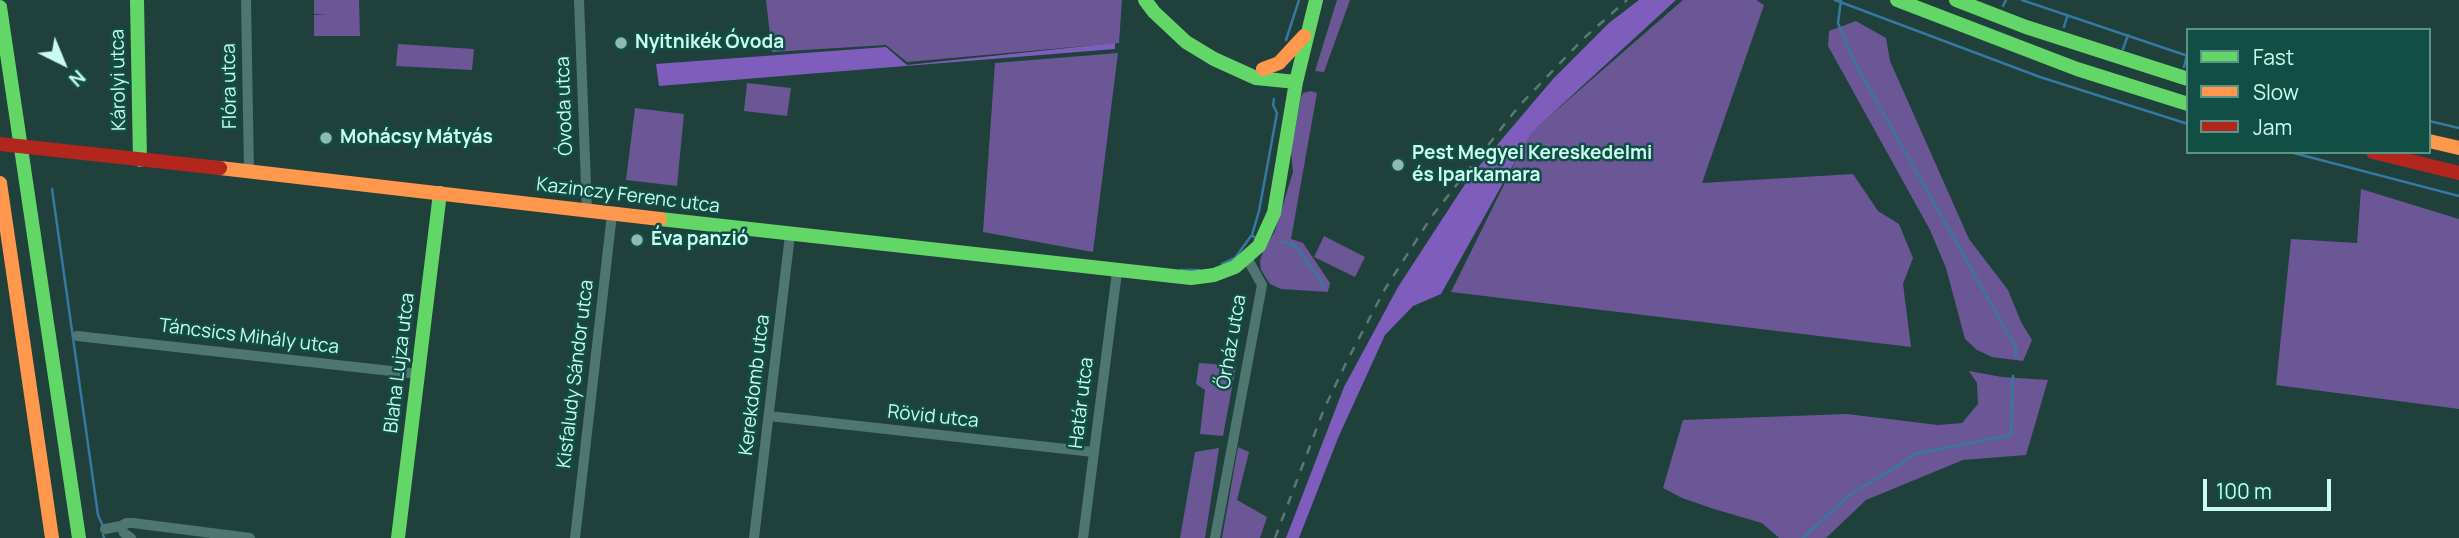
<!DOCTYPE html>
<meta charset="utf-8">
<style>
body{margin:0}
#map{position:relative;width:2459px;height:538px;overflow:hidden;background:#1f403b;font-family:Manrope,sans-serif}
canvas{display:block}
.legend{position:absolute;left:2186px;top:28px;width:245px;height:126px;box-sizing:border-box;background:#114e44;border:2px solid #5b9389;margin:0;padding:9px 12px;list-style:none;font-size:21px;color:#cafbf0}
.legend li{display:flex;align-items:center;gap:14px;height:35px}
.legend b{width:35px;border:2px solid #5b9389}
.north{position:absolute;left:28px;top:28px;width:70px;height:70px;-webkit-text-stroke:5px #114e44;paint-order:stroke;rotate:137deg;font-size:19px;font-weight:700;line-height:28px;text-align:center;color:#cafbf0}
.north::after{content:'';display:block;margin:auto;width:24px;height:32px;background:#cafbf0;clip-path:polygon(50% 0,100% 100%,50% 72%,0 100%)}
.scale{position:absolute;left:2203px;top:479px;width:128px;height:32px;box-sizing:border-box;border:4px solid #cafbf0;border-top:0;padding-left:9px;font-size:21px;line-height:24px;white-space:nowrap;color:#cafbf0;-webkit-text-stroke:5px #114e44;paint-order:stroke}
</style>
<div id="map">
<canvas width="2459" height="538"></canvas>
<ul class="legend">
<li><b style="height:9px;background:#63d668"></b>Fast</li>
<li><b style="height:9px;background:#ff974d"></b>Slow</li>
<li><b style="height:9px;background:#b3261e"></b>Jam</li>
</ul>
<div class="north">N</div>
<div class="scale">100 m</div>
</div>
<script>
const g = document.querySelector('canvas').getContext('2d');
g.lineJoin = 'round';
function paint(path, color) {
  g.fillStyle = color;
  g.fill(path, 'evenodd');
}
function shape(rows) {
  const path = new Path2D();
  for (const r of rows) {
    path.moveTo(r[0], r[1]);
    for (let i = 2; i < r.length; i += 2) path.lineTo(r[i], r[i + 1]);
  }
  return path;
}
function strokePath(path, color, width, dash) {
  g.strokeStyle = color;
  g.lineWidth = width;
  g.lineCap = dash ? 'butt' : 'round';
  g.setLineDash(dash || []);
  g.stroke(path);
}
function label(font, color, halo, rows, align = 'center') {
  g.font = font + ' Manrope,sans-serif';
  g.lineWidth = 5;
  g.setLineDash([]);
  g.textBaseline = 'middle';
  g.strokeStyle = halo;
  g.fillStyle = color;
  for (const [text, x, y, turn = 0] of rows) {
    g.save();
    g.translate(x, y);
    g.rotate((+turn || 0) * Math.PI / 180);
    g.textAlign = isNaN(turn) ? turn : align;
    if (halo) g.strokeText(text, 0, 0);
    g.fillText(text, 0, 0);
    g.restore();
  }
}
const green = shape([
 [314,0,359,0,360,36,314,36,314,15,327,14,314,14],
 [766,0,1122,0,1119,43,907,62,886,45,772,52],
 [1337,0,1350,0,1324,72,1315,71],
 [1683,0,1756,0,1764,5,1702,183,1853,174,1878,211,1899,224,1913,258,1903,284,1911,347,1451,292,1529,134],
 [1856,21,1886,38,1890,61,1969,239,2008,290,2021,322,2032,340,2023,361,1992,357,1977,350,1965,339,1946,268,1930,230,1828,46,1829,31],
 [398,44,474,49,472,70,396,66],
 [1118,53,1093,252,983,232,995,63],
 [747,83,791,88,787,116,744,111],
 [1311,91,1317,93,1291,239,1303,243,1330,283,1328,292,1281,289,1270,284,1261,270,1260,261,1264,249,1275,231,1293,172,1291,150,1301,97,1303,93],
 [635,108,684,114,677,186,626,180],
 [2361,189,2459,219,2459,409,2276,385,2291,239,2357,243],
 [1324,236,1365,257,1355,277,1314,257],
 [1199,363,1236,366,1223,436,1200,434,1205,390,1196,384],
 [1969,371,2002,377,2048,380,2026,455,1963,460,1866,500,1826,538,1779,538,1762,523,1714,509,1682,498,1663,488,1683,420,1847,414,1938,425,1962,423,1978,404,1977,383],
 [1238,447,1249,452,1237,500,1267,517,1260,538,1222,538],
 [1219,448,1205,538,1180,538,1195,452]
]);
const forest = shape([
 [1639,0,1676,0,1531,133,1441,294,1413,306,1385,335,1338,438,1299,538,1286,538,1344,387,1398,287,1469,178,1553,79,1609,23],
 [1115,43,1115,49,659,86,656,64,886,47,907,65]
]);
const stream = shape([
 [1835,0,2040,77,2188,124],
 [1841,0,1838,23,1856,65,2016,348,2016,357],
 [2022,0,2188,56],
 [2003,6,2006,0],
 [2064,27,2067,17],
 [1286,40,1299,0],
 [2123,49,2128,35],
 [2184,67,2187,55],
 [2429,121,2459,128],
 [2290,152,2459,196],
 [52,189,98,515,103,526],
 [1254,237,1252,235,1259,211,1277,113,1273,105,1274,99],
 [1283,242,1294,245,1321,280,1324,288],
 [1222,264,1235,258,1251,236],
 [1181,270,1199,270],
 [103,535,104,538],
 [1803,538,1849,495,1893,469,1915,454,2011,435,2013,376]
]);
const street = shape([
 [246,0,249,172],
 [579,0,587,211],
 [77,336,418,374],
 [769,416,1093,452],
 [121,526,124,533,131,538],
 [105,529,121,526,126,523,133,523,250,538],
 [575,538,612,214],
 [754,538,790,235],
 [1083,538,1117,272],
 [1215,538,1262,285,1247,258]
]);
const fast = shape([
 [137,0,140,160],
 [1145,0,1154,12,1186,42,1214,59,1256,78,1296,82],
 [1897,0,2077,69,2188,104],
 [1956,0,2026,27,2188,79],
 [0,7,79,538],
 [660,219,1191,278,1214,275,1235,267,1259,246,1274,213,1296,82,1316,0],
 [398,538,440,193]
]);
const slow = shape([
 [1263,69,1279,63,1304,36],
 [2429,141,2459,148],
 [220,168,660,219],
 [0,183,52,538]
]);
const jam = shape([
 [0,144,220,168],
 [2373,152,2459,173]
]);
const rail = shape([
 [1275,538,1324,409,1347,361,1385,289,1432,216,1519,106,1583,39,1627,0]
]);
const markers = [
 [621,43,7,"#8ebab1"],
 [326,138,7,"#8ebab1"],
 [1398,165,7,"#8ebab1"],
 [637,240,7,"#8ebab1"]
];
const poiNames = [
 ["Nyitnikék Óvoda",635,43],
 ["Mohácsy Mátyás",340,138],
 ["Pest Megyei Kereskedelmi",1412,154],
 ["és Iparkamara",1412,176],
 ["Éva panzió",651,240]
];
const streetNames = [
 ["Károlyi utca",119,80,-91],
 ["Flóra utca",230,86,-91],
 ["Óvoda utca",565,106,-92],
 ["Kazinczy Ferenc utca",628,196,7],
 ["Táncsics Mihály utca",249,337,7],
 ["Őrház utca",1232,342,-80],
 ["Blaha Lujza utca",400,363,-83],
 ["Kisfaludy Sándor utca",576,374,-83],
 ["Kerekdomb utca",755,385,-83],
 ["Határ utca",1082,403,-83],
 ["Rövid utca",933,417,6]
];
paint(green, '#6b5796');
paint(forest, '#7f5dbc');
strokePath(stream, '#3678a0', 2.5);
strokePath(street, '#4f7670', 10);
strokePath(fast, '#63d668', 14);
strokePath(slow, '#ff974d', 14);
strokePath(jam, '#b3261e', 14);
strokePath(rail, '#5a7974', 2.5, [9, 9]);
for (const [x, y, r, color] of markers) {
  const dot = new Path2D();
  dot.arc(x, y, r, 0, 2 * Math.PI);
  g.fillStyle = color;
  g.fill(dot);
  strokePath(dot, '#114e44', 2.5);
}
label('bold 19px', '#cafbf0', '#114e44', poiNames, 'left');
label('19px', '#cafbf0', '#114e44', streetNames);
</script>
